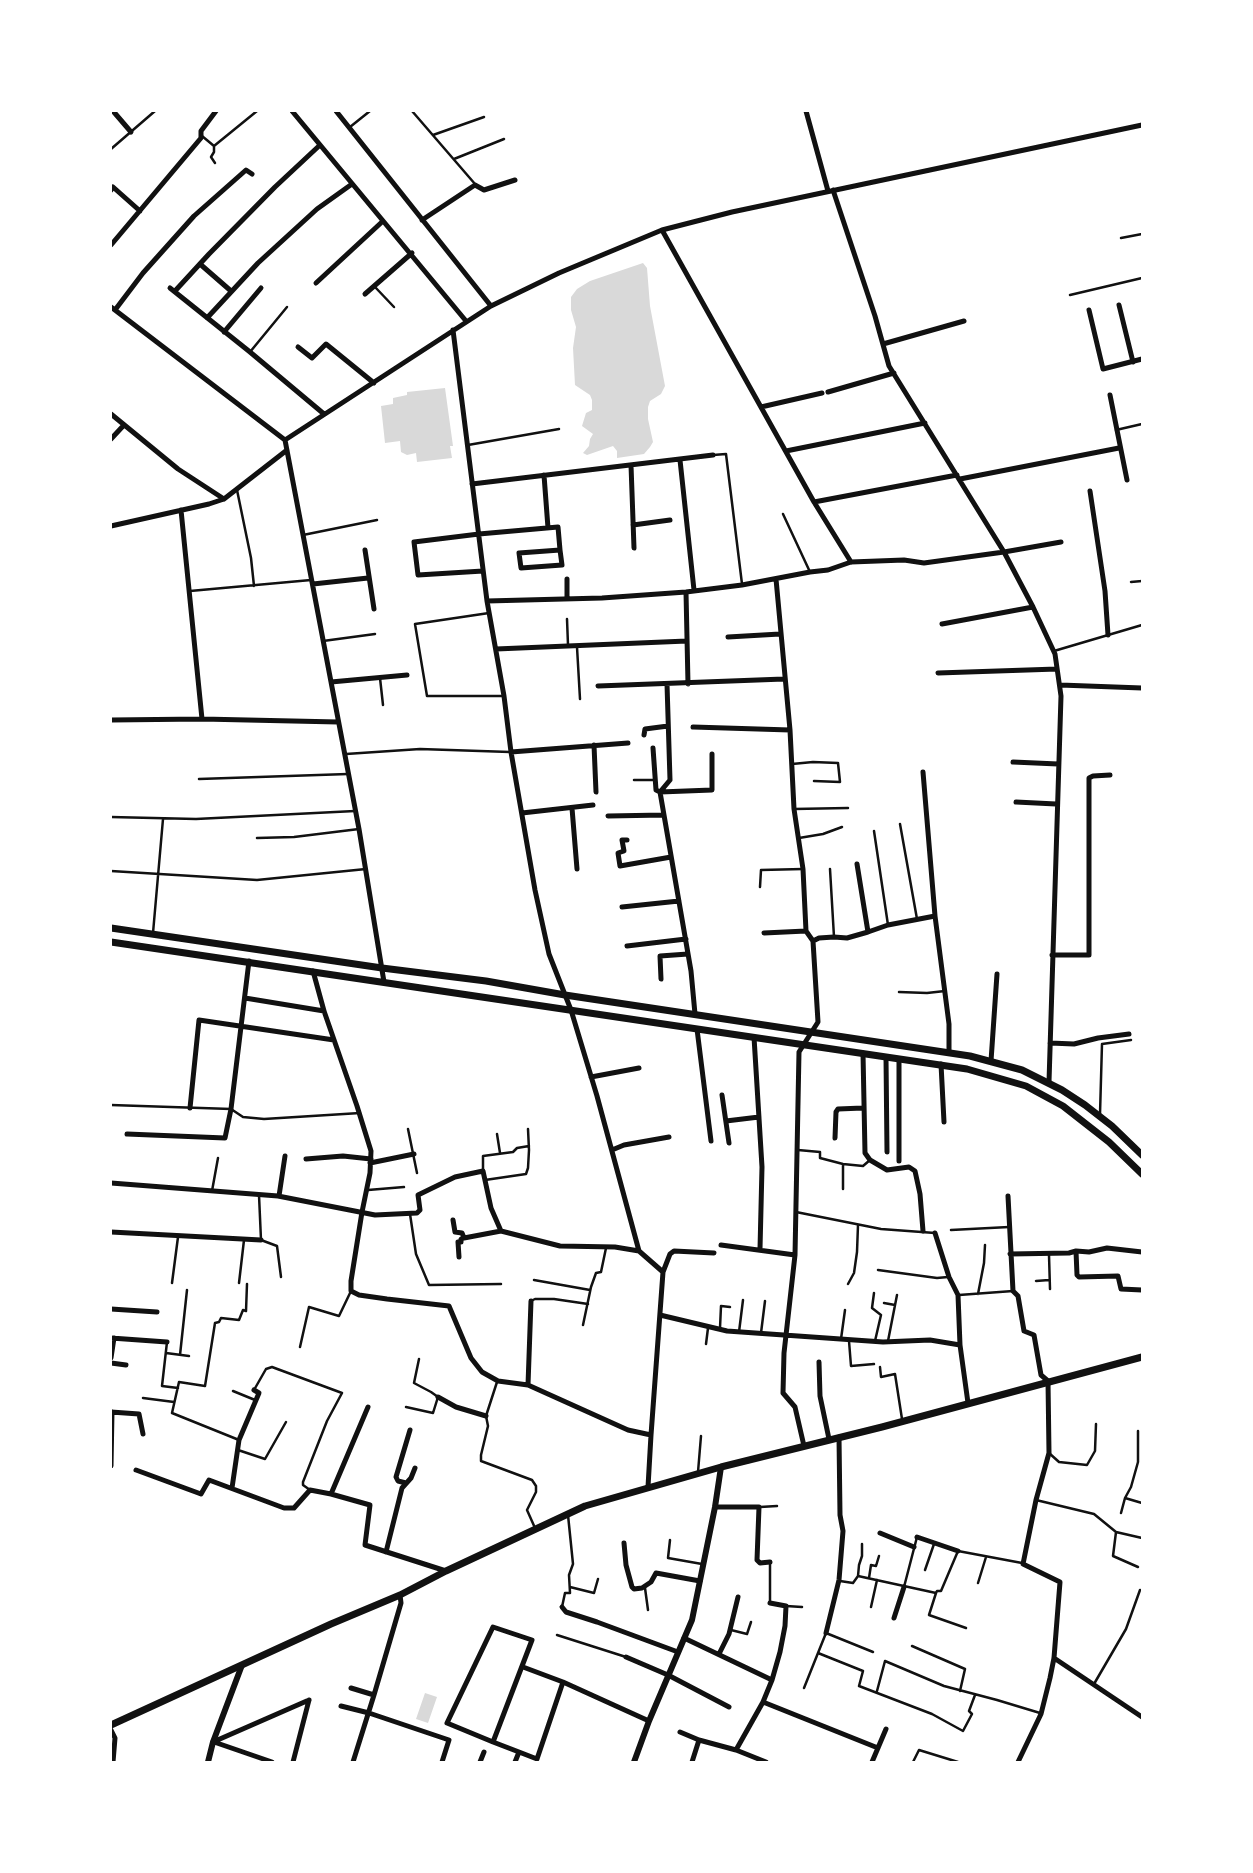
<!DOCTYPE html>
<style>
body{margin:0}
#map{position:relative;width:1253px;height:1873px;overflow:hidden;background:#fff;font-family:"Open Sans",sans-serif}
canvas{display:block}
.frame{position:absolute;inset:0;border:112px solid #fff;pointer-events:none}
</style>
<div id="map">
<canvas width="1253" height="1873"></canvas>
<div class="frame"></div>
</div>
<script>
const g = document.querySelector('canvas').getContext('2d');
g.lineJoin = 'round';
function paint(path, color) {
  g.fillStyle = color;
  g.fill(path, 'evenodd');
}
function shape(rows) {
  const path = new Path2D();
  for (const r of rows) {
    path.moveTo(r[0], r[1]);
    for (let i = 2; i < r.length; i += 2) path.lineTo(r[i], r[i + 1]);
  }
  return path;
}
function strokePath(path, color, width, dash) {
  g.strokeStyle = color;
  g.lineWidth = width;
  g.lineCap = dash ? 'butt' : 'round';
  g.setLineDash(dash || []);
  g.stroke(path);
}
const water = shape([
 [643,263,647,268,650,306,665,386,661,394,650,401,648,407,648,419,653,442,650,447,644,454,617,458,617,451,613,446,587,455,583,453,589,446,590,439,593,434,582,426,586,413,592,410,592,400,590,395,575,385,573,348,576,327,571,310,571,297,577,289,590,281],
 [445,388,453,446,450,446,452,458,417,462,416,453,407,455,401,452,400,441,385,443,381,406,393,404,393,398,407,395,407,392],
 [425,1693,437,1697,428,1723,416,1719]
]);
const service = shape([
 [412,111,475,184],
 [350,127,370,111],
 [433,135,484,117],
 [202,136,214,146,257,111],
 [214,146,214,152,211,157,215,163],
 [111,149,155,111],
 [454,159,504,139],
 [1121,238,1142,234],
 [375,287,394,307],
 [1070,295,1142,278],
 [250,352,287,307],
 [1116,430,1142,424],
 [468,445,559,429],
 [713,455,726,454,742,584],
 [237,490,251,558,254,586],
 [783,514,810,572],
 [303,535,377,520],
 [1131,582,1142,581],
 [190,591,311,580],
 [489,613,415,624,427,696,503,696],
 [567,619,568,645],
 [323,641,375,634],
 [577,647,580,699],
 [1054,651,1142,625],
 [380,678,383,705],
 [346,754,420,749,510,752],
 [792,764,813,762,838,763,840,782,814,781],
 [199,779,348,774],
 [634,780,655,780],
 [794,809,848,808],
 [111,817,196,819,355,811],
 [900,824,917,919],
 [874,831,888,925],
 [257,838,294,837,359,829],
 [799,838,823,834,842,827],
 [830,869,834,937],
 [111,871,257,880,366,869],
 [760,887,761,870,803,869],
 [153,933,163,819],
 [899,992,927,993,945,991],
 [111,1105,231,1109,243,1117,264,1119,360,1113],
 [1100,1114,1102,1044,1131,1040],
 [408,1129,417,1173],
 [497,1134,500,1153],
 [798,1150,820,1152,820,1158,843,1164,863,1166,870,1160],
 [483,1171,483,1156,513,1152,517,1148,529,1146],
 [485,1180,526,1174,528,1168,529,1150,528,1129],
 [843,1189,843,1164],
 [368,1190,404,1187],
 [212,1191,218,1158],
 [259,1195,261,1240,277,1246,281,1277],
 [796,1212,881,1229,935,1233],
 [410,1214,416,1254,429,1285,501,1284],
 [951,1230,1009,1227],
 [1049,1255,1050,1289],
 [878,1270,937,1278,948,1277],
 [534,1280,590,1290],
 [1036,1281,1049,1280],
 [172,1283,178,1237],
 [239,1283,244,1240],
 [848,1284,854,1273,857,1252,858,1225],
 [874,1293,872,1308,881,1315,875,1341],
 [978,1294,984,1263,985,1245],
 [959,1295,1013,1291],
 [531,1301,535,1299,554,1299,588,1304],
 [884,1303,895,1305],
 [583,1325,591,1287,596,1273,601,1272,606,1248],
 [720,1328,721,1306,730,1307],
 [739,1332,743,1300],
 [761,1333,765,1301],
 [841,1339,845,1310],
 [849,1341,851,1366,874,1364],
 [888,1341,897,1295],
 [167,1342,162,1386,178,1388],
 [706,1344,708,1328],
 [300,1347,309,1307,339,1316,351,1291],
 [166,1353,189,1356],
 [180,1355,187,1290],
 [880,1367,881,1377,895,1374,902,1419],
 [497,1382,486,1416,488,1426,481,1455,481,1461,532,1480,536,1486,536,1492,527,1510,535,1528],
 [254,1390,266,1369,272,1367,342,1393,327,1421,303,1482,303,1485,310,1490],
 [233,1391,255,1400],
 [143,1398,174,1402],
 [406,1407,433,1413,438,1397,431,1392,414,1383,419,1359],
 [239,1440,172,1413,179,1382,205,1386,215,1323,219,1322,221,1318,239,1320,243,1310,246,1311,247,1284],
 [238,1450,265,1459,286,1422],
 [1049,1453,1059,1462,1087,1465,1095,1451,1096,1424],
 [698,1472,701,1436],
 [1125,1498,1142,1503],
 [1036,1500,1094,1514,1116,1532,1142,1538],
 [760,1507,777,1506],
 [1121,1513,1125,1498,1131,1487,1138,1462,1138,1431],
 [1116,1532,1113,1556,1138,1567],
 [670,1540,668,1558,702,1564],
 [770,1563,770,1603],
 [925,1570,934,1544],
 [858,1576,859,1565,862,1556,862,1544],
 [869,1578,871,1565,876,1566,879,1556],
 [840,1581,853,1583,858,1576,936,1593],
 [978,1583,986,1557],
 [570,1587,594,1593,598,1579],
 [904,1587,917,1537],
 [645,1588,648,1610],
 [936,1593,937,1591,941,1591,958,1551,1022,1563],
 [936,1593,929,1615,966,1628],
 [786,1606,802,1607],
 [562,1607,565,1593,570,1593,569,1575,573,1564,568,1515],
 [871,1607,877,1580],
 [731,1630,747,1634,751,1622],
 [557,1635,626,1657],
 [912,1646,965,1669,960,1691],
 [818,1653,863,1671,859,1686,932,1714,963,1731,972,1714,969,1711,975,1695],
 [1094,1684,1126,1629,1140,1590],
 [804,1688,826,1633,873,1652],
 [877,1691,885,1661,944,1686,997,1700,1040,1713],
 [913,1762,919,1750,958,1762]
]);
const minor = shape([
 [113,111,131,132],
 [292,111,466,321],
 [336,111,491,306],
 [806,111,828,191],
 [111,190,113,187,140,211],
 [833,190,875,316,889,366,1004,552,1033,607,1055,654,1061,696,1049,1082],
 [422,220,475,185,484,190,515,180],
 [662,230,814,502,851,562],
 [111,245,201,138,201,131,216,111],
 [200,264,231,291],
 [316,283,383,221],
 [170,288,250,352,324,414],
 [175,291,209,254,275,187,320,145],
 [365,294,412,253],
 [1119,305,1133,362],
 [111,307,285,440,359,829,384,982],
 [115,310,143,273,194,216,246,170,252,174],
 [1089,310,1103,369,1142,359],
 [207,318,258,263,317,209,352,184],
 [453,330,487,601,504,696,511,752,535,890,549,954,571,1010,597,1096,639,1251,663,1272,651,1435,648,1487],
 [224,332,261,288],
 [883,344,964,321],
 [298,347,312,358,326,344,374,383],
 [828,392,894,373],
 [1110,395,1127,480],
 [761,407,822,393],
 [111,414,178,469,224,499],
 [111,439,124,425],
 [285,440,491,306,559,273,662,230,732,212,1142,125],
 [786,451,925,423],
 [680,460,694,590],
 [631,465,634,548],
 [544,475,548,528],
 [960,479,1119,448],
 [472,484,713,455],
 [1090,491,1105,591,1108,635],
 [814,502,957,475],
 [181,510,202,719],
 [633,525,670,520],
 [111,526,209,504,224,499,287,450],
 [365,550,374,609],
 [483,571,418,575,414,542,479,534,558,527,560,550,562,565,521,568,519,553,560,550],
 [567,579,567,599],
 [776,579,790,730,794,809,803,869,806,931,813,941,818,1022,799,1052,795,1255,784,1353,783,1393,795,1407,804,1446],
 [313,584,368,578],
 [686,592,688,684],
 [487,601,602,598,686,592,742,585,810,572,828,570,851,562,904,560,924,563,1004,552,1061,542],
 [942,624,1033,607],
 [728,637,780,634],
 [496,649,687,641],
 [938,673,1057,669],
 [331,682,407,675],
 [667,684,670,780,660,792,691,971,695,1014],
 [1060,685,1142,688],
 [598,686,784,679],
 [111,720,202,719,338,722],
 [693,727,790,730],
 [644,735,645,729,668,726],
 [594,745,596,792],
 [653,748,656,790,660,792,712,790,712,754],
 [511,752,628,743],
 [1013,762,1058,764],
 [923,772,935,916],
 [1016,802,1056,804],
 [572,808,577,869],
 [522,813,593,805],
 [608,816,664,815],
 [627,840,622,840,624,851,618,853,620,866,671,857],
 [857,864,868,932],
 [622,907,679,901],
 [764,933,806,931],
 [813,941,819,938,834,937,847,938,868,932,888,925,935,916,949,1024,949,1052],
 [627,946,686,939],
 [1052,955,1089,955,1089,778,1093,776,1110,775],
 [313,971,324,1011,357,1106,371,1151,370,1173,362,1212,351,1281,351,1291,359,1295,387,1299,449,1306,471,1358,482,1372,498,1381,528,1385,628,1430,651,1435],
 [661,979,660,956,688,954],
 [245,998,324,1011],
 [697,1029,711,1141],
 [754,1037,762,1167,760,1249],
 [1050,1043,1074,1044,1098,1038,1129,1034],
 [863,1053,865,1153,870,1160,887,1170,909,1167,915,1171,920,1194,923,1231],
 [886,1057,887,1152],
 [991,1061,997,974],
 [941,1064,944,1122],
 [591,1077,639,1068],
 [722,1095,729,1143],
 [190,1108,199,1020,334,1040],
 [726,1121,759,1117],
 [127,1134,225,1138,231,1109,249,961],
 [835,1138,836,1112,838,1109,863,1108],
 [612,1150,624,1145,669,1137],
 [306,1159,343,1156,371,1159],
 [899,1161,899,1059],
 [370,1163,414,1154],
 [111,1183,278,1196,375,1215,417,1213,420,1210,418,1195,455,1177,483,1171,491,1208,501,1231,560,1246,615,1247,639,1251],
 [279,1196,285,1156],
 [1008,1196,1013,1291,1018,1296,1024,1331,1034,1335,1041,1375,1048,1381,1049,1453,1036,1500,1023,1564,1060,1582,1054,1658,1050,1678,1041,1714,1018,1762],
 [453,1220,455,1232,462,1233,464,1238],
 [111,1232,261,1240],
 [935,1233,949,1277,958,1295,960,1345,968,1403],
 [464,1238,501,1231],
 [721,1245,795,1255],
 [1076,1251,1077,1275,1079,1277,1118,1276,1121,1289,1142,1290],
 [1010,1254,1069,1253,1076,1251,1089,1252,1107,1248,1142,1252],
 [459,1257,458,1242,461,1242,461,1239,464,1238],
 [663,1272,670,1254,674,1251,714,1253],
 [111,1309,157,1312],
 [660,1315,727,1331,883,1342,930,1340,960,1345],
 [111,1338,167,1342],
 [111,1358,114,1338],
 [819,1362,820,1396,829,1439],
 [111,1363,126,1365],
 [528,1385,531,1301],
 [438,1397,456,1407,486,1416],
 [111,1412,139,1414,143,1434],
 [111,1466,112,1412],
 [136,1470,201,1494,209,1480,284,1508,294,1508,310,1490,331,1494,370,1505,365,1545,446,1571],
 [406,1483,398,1481,396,1477,410,1430],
 [232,1488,239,1440,259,1393,254,1390],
 [331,1494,368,1407],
 [715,1507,759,1507,757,1560,760,1563,770,1562],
 [880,1533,914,1547],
 [917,1537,958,1551],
 [624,1543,626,1565,632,1587,634,1589,642,1588,651,1582,656,1573,700,1581],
 [386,1552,402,1488,411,1478,415,1468],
 [562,1607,566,1612,597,1622,678,1652],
 [894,1618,904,1587],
 [826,1633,839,1580,843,1531,840,1515,839,1437],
 [684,1638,772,1680],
 [719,1654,729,1634,738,1597],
 [626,1657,668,1675,729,1707],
 [1054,1658,1142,1717],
 [523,1667,563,1682,649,1721],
 [351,1688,374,1695],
 [763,1702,878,1748],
 [341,1706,369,1713,449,1740,442,1762],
 [111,1730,115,1738,113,1762],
 [680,1732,699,1740,736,1750,766,1762],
 [213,1742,309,1700],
 [214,1742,272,1762],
 [493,1742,532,1640,493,1627,447,1723,493,1742,519,1752,537,1759,563,1682],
 [736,1750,763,1702,772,1680,780,1652,785,1626,786,1606,770,1603],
 [293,1762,309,1700],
 [353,1762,374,1695,401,1603,400,1595],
 [480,1762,484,1752],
 [515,1762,519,1752],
 [692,1762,699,1740],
 [872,1762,886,1729]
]);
const tertiary = shape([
 [208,1762,213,1742,242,1665],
 [634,1762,649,1721,692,1620,715,1507,721,1467]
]);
const secondary = shape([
 [111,928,382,968,486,981,565,995,970,1056,1022,1070,1062,1090,1085,1105,1112,1126,1142,1155],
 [111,942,967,1069,1026,1086,1063,1106,1109,1142,1142,1174],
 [111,1725,331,1624,400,1595,446,1571,585,1506,721,1467,882,1427,1142,1357]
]);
paint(water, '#d9d9d9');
strokePath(service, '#111', 2.5);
strokePath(minor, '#111', 5);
strokePath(tertiary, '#111', 6);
strokePath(secondary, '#111', 7);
</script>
